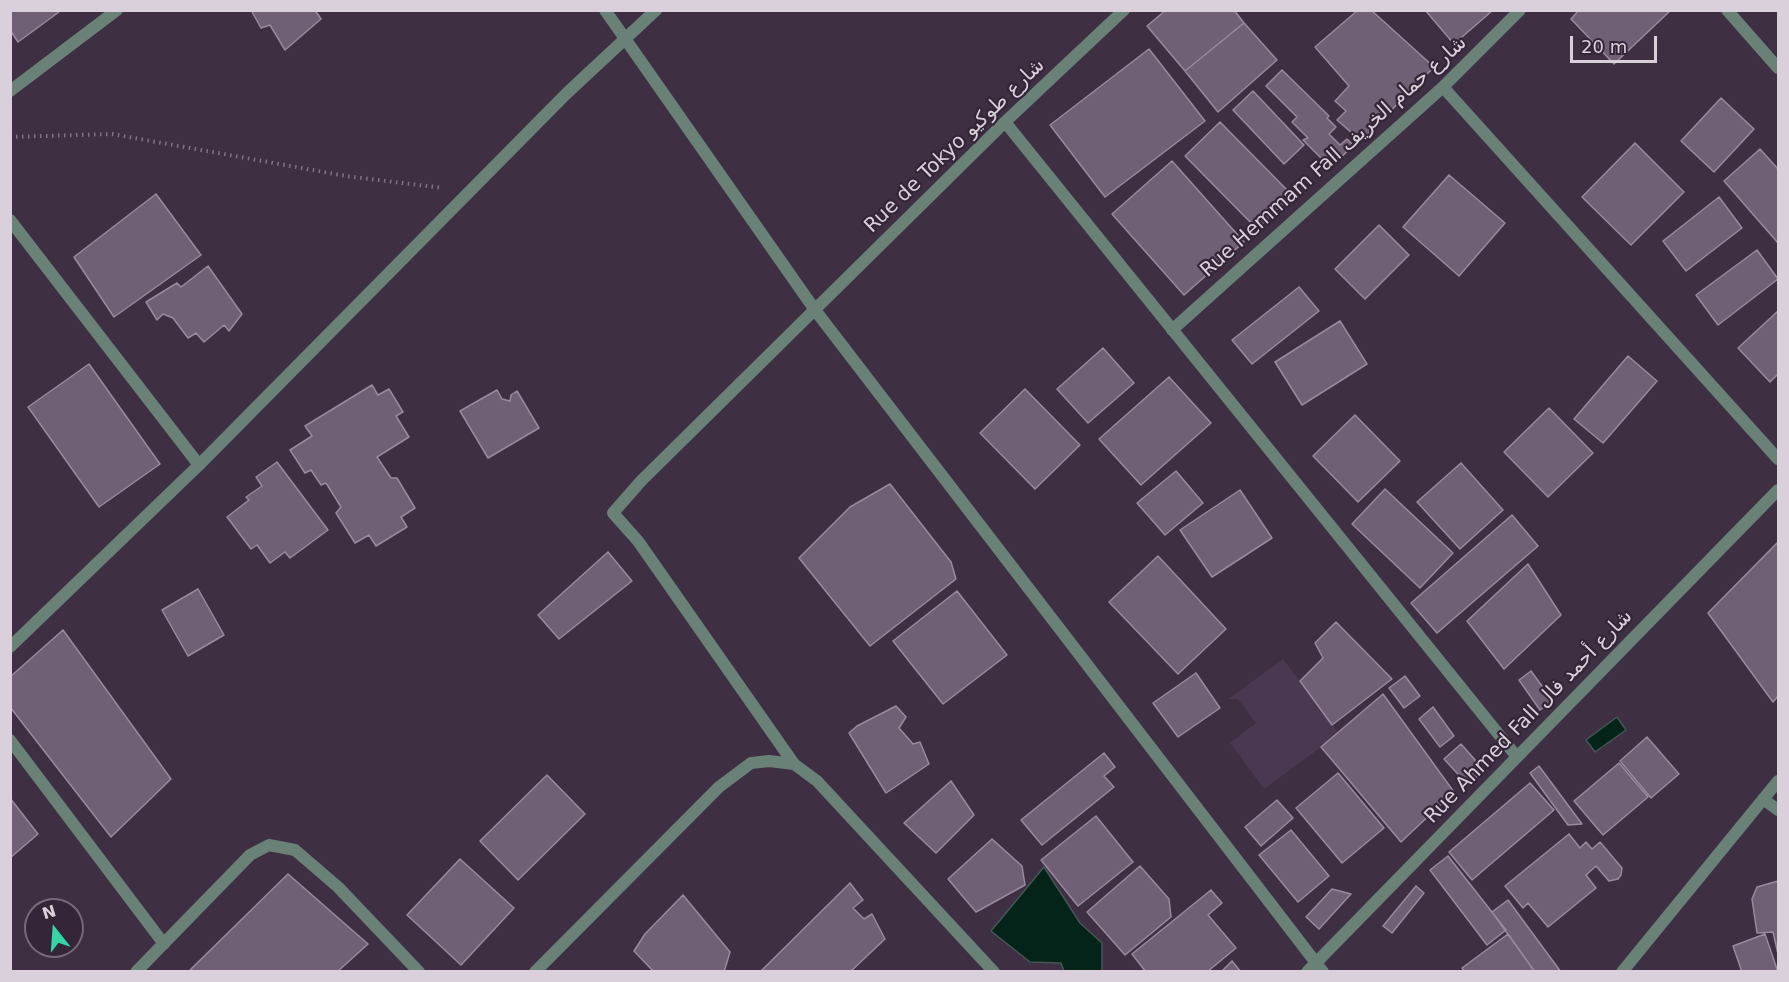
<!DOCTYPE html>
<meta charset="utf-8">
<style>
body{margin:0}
#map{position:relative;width:1789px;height:982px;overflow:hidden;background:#3e3042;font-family:"DejaVu Sans",sans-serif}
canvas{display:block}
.frame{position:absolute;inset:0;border:12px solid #d9d0dc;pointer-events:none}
.north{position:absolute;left:24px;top:898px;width:60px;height:60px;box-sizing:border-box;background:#342638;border:2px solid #766a7a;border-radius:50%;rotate:343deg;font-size:16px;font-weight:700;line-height:24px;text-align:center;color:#d9d0dc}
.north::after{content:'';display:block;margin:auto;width:21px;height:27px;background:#38d4a6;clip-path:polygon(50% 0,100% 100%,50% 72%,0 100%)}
.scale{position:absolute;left:1570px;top:36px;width:87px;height:27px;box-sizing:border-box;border:3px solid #d9d0dc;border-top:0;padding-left:8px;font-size:18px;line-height:21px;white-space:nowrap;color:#d9d0dc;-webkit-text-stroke:4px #342638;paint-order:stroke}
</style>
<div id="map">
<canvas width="1789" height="982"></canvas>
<div class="frame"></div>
<div class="north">N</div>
<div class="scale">20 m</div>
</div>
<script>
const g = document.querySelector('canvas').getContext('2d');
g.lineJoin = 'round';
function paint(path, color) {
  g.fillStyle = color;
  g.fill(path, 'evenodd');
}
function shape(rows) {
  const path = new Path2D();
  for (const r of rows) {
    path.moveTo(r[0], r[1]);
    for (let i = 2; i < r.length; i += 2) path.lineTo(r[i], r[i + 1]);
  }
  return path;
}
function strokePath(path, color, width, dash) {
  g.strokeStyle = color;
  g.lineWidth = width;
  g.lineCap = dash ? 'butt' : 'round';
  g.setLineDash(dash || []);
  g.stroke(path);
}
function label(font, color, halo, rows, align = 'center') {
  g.font = font + ' "DejaVu Sans","Noto Sans Arabic",sans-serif';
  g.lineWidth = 4.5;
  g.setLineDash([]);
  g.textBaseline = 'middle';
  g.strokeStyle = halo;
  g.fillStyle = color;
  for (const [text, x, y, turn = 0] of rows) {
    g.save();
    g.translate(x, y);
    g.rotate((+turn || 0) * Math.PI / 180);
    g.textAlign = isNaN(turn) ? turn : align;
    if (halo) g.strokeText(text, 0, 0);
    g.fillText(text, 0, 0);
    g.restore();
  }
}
const built = shape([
 [1283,659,1339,734,1264,789,1230,743,1256,723,1238,699,1228,699]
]);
const water = shape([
 [1617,717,1626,730,1595,752,1586,740,1617,717],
 [1044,867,1080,923,1102,943,1102,971,1064,971,1061,963,1030,962,991,931,1044,867]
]);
const building = shape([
 [10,10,59,10,59,12,18,42,10,30,10,10],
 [251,10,315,10,321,19,285,50,270,25,261,28,251,10],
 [1166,10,1234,10,1244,23,1185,71,1147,26,1166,10],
 [1358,10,1371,10,1434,67,1361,141,1337,120,1346,111,1335,101,1349,86,1315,47,1358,10],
 [1425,10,1493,10,1454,44,1425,10],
 [1579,10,1671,10,1614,64,1571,19,1579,10],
 [1244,23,1277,60,1218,112,1185,71,1244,23],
 [1149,49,1205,121,1105,197,1050,125,1149,49],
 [1282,70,1329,116,1327,118,1336,127,1329,134,1340,145,1347,139,1353,145,1331,168,1303,140,1308,138,1292,122,1297,117,1266,86,1282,70],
 [1253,91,1304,145,1284,164,1233,110,1253,91],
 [1721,98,1754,129,1714,172,1681,141,1721,98],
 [1220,122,1292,195,1257,229,1185,156,1220,122],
 [1635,143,1684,192,1631,245,1582,197,1635,143],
 [1760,149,1778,169,1778,243,1724,181,1760,149],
 [1172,161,1244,242,1184,295,1112,214,1172,161],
 [1449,175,1505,223,1459,276,1403,227,1449,175],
 [156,194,201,255,114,317,74,257,156,194],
 [1719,197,1742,228,1686,271,1663,241,1719,197],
 [1379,225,1409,255,1365,299,1335,269,1379,225],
 [1757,250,1778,279,1718,325,1696,295,1757,250],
 [208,266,242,314,229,331,224,325,204,342,196,333,188,338,173,318,163,314,157,320,146,302,177,283,181,287,208,266],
 [1299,287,1319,311,1252,364,1232,340,1299,287],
 [1778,311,1778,374,1770,382,1738,348,1778,311],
 [1340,321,1367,364,1302,405,1275,362,1340,321],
 [1103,348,1134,383,1088,423,1057,389,1103,348],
 [1628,356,1657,381,1603,443,1574,419,1628,356],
 [89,364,160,464,99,507,28,407,89,364],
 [1169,377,1211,423,1141,485,1099,439,1169,377],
 [372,385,378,395,389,389,403,412,396,416,409,437,377,457,391,478,397,478,415,508,401,517,407,527,376,546,369,535,355,543,336,513,341,507,326,483,321,485,311,470,305,473,290,450,312,436,305,426,372,385],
 [1025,389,1080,445,1035,489,980,433,1025,389],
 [497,390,502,399,510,401,511,395,517,391,539,428,488,458,460,411,497,390],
 [1549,408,1593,453,1548,497,1504,452,1549,408],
 [1355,415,1400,461,1358,502,1313,456,1355,415],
 [277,462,328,530,290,558,285,552,270,563,257,545,251,549,227,517,249,500,246,497,262,486,256,477,277,462],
 [1461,463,1503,510,1460,549,1417,502,1461,463],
 [1176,471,1203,503,1165,535,1137,503,1176,471],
 [890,484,951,562,956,579,870,646,799,558,850,507,890,484],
 [1385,489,1453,553,1420,588,1352,524,1385,489],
 [1240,490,1272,538,1212,577,1180,530,1240,490],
 [1512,515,1538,546,1437,633,1411,603,1512,515],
 [1778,542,1778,696,1773,702,1708,613,1778,542],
 [608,552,632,581,559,639,538,615,608,552],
 [1158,556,1226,629,1178,674,1109,602,1158,556],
 [1528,564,1561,615,1504,669,1467,621,1528,564],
 [198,589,224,635,188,656,162,610,198,589],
 [957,591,1007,655,943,704,893,641,957,591],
 [1336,622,1392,679,1332,725,1300,681,1323,658,1315,643,1336,622],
 [63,630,171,779,111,837,10,707,10,677,63,630],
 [1531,671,1553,701,1540,710,1519,680,1531,671],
 [1196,673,1220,708,1178,737,1153,703,1196,673],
 [1405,676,1420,696,1404,708,1389,688,1405,676],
 [1383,694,1454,792,1401,842,1321,747,1383,694],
 [896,706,906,717,899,728,913,744,920,742,929,764,886,793,849,733,857,726,896,706],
 [1433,707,1454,736,1440,747,1419,719,1433,707],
 [1647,737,1679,774,1651,798,1620,761,1647,737],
 [1461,744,1484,770,1468,785,1444,759,1461,744],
 [1104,753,1115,767,1104,776,1114,787,1042,845,1021,820,1104,753],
 [1619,763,1648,797,1603,835,1574,801,1619,763],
 [1539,766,1582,824,1568,825,1530,773,1539,766],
 [1338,773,1384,828,1342,863,1296,808,1338,773],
 [547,775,585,814,518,880,480,841,547,775],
 [951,781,974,815,936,853,904,823,951,781],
 [1530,783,1554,810,1472,880,1449,852,1530,783],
 [10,798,38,834,10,858,10,798],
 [1277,800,1293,818,1261,846,1245,827,1277,800],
 [1096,816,1133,862,1078,906,1041,860,1096,816],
 [1291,830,1329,876,1298,902,1259,855,1291,830],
 [1569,834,1580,848,1586,842,1592,849,1600,842,1622,868,1621,875,1618,879,1609,881,1596,866,1586,875,1596,888,1548,927,1528,903,1523,908,1505,886,1569,834],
 [992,839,1022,866,1025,885,976,912,948,879,992,839],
 [1448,856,1506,930,1487,945,1430,870,1448,856],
 [460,859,514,908,461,965,407,915,460,859],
 [1140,866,1169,899,1171,917,1125,955,1087,912,1140,866],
 [288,874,368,944,337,972,188,972,288,874],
 [1778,881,1778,954,1773,932,1757,933,1752,899,1757,887,1778,881],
 [850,883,863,900,853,908,864,919,872,914,885,939,850,972,760,972,850,883],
 [1416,886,1424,893,1392,933,1383,926,1416,886],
 [1332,889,1351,894,1319,929,1306,917,1332,889],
 [1211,890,1222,903,1208,915,1236,948,1207,972,1146,972,1132,954,1211,890],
 [683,895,730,952,724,972,654,972,634,951,645,934,683,895],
 [1508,900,1561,972,1535,972,1492,912,1508,900],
 [1508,934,1535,972,1465,972,1462,968,1508,934],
 [1765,934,1778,972,1742,972,1733,946,1765,934],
 [1232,961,1241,972,1221,972,1232,961]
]);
const path = shape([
 [10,137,112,134,346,176,443,188]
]);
const street = shape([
 [605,10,815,310,1323,972],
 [1727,10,1778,68],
 [1443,87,1778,459],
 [10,91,117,10],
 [1005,122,1517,757],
 [10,220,199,465],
 [1172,330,1443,87,1520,10],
 [10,647,199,465,566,94,656,10],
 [10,740,164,944],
 [794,764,638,541,613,513,641,481,1005,122,1124,10],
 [1763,799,1778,810],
 [136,972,250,855,269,845,295,850,338,887,419,972],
 [535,972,719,787,751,763,769,761,794,764,817,781,994,972],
 [1307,972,1778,490],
 [1622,972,1778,781]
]);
const streetNames = [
 ["Rue de Tokyo شارع طوكيو",955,146,-44],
 ["Rue Hemmam Fall شارع حمام الخريف",1334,157,-42],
 ["Rue Ahmed Fall شارع أحمد فال",1529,717,-46]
];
paint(built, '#4a3850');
paint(water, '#042319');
strokePath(water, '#445754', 1.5);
paint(building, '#706075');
strokePath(building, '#9a899f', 1.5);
strokePath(path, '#807484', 4, [1.5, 4.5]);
strokePath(street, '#698177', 12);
label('20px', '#d9d0dc', '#342638', streetNames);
</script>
